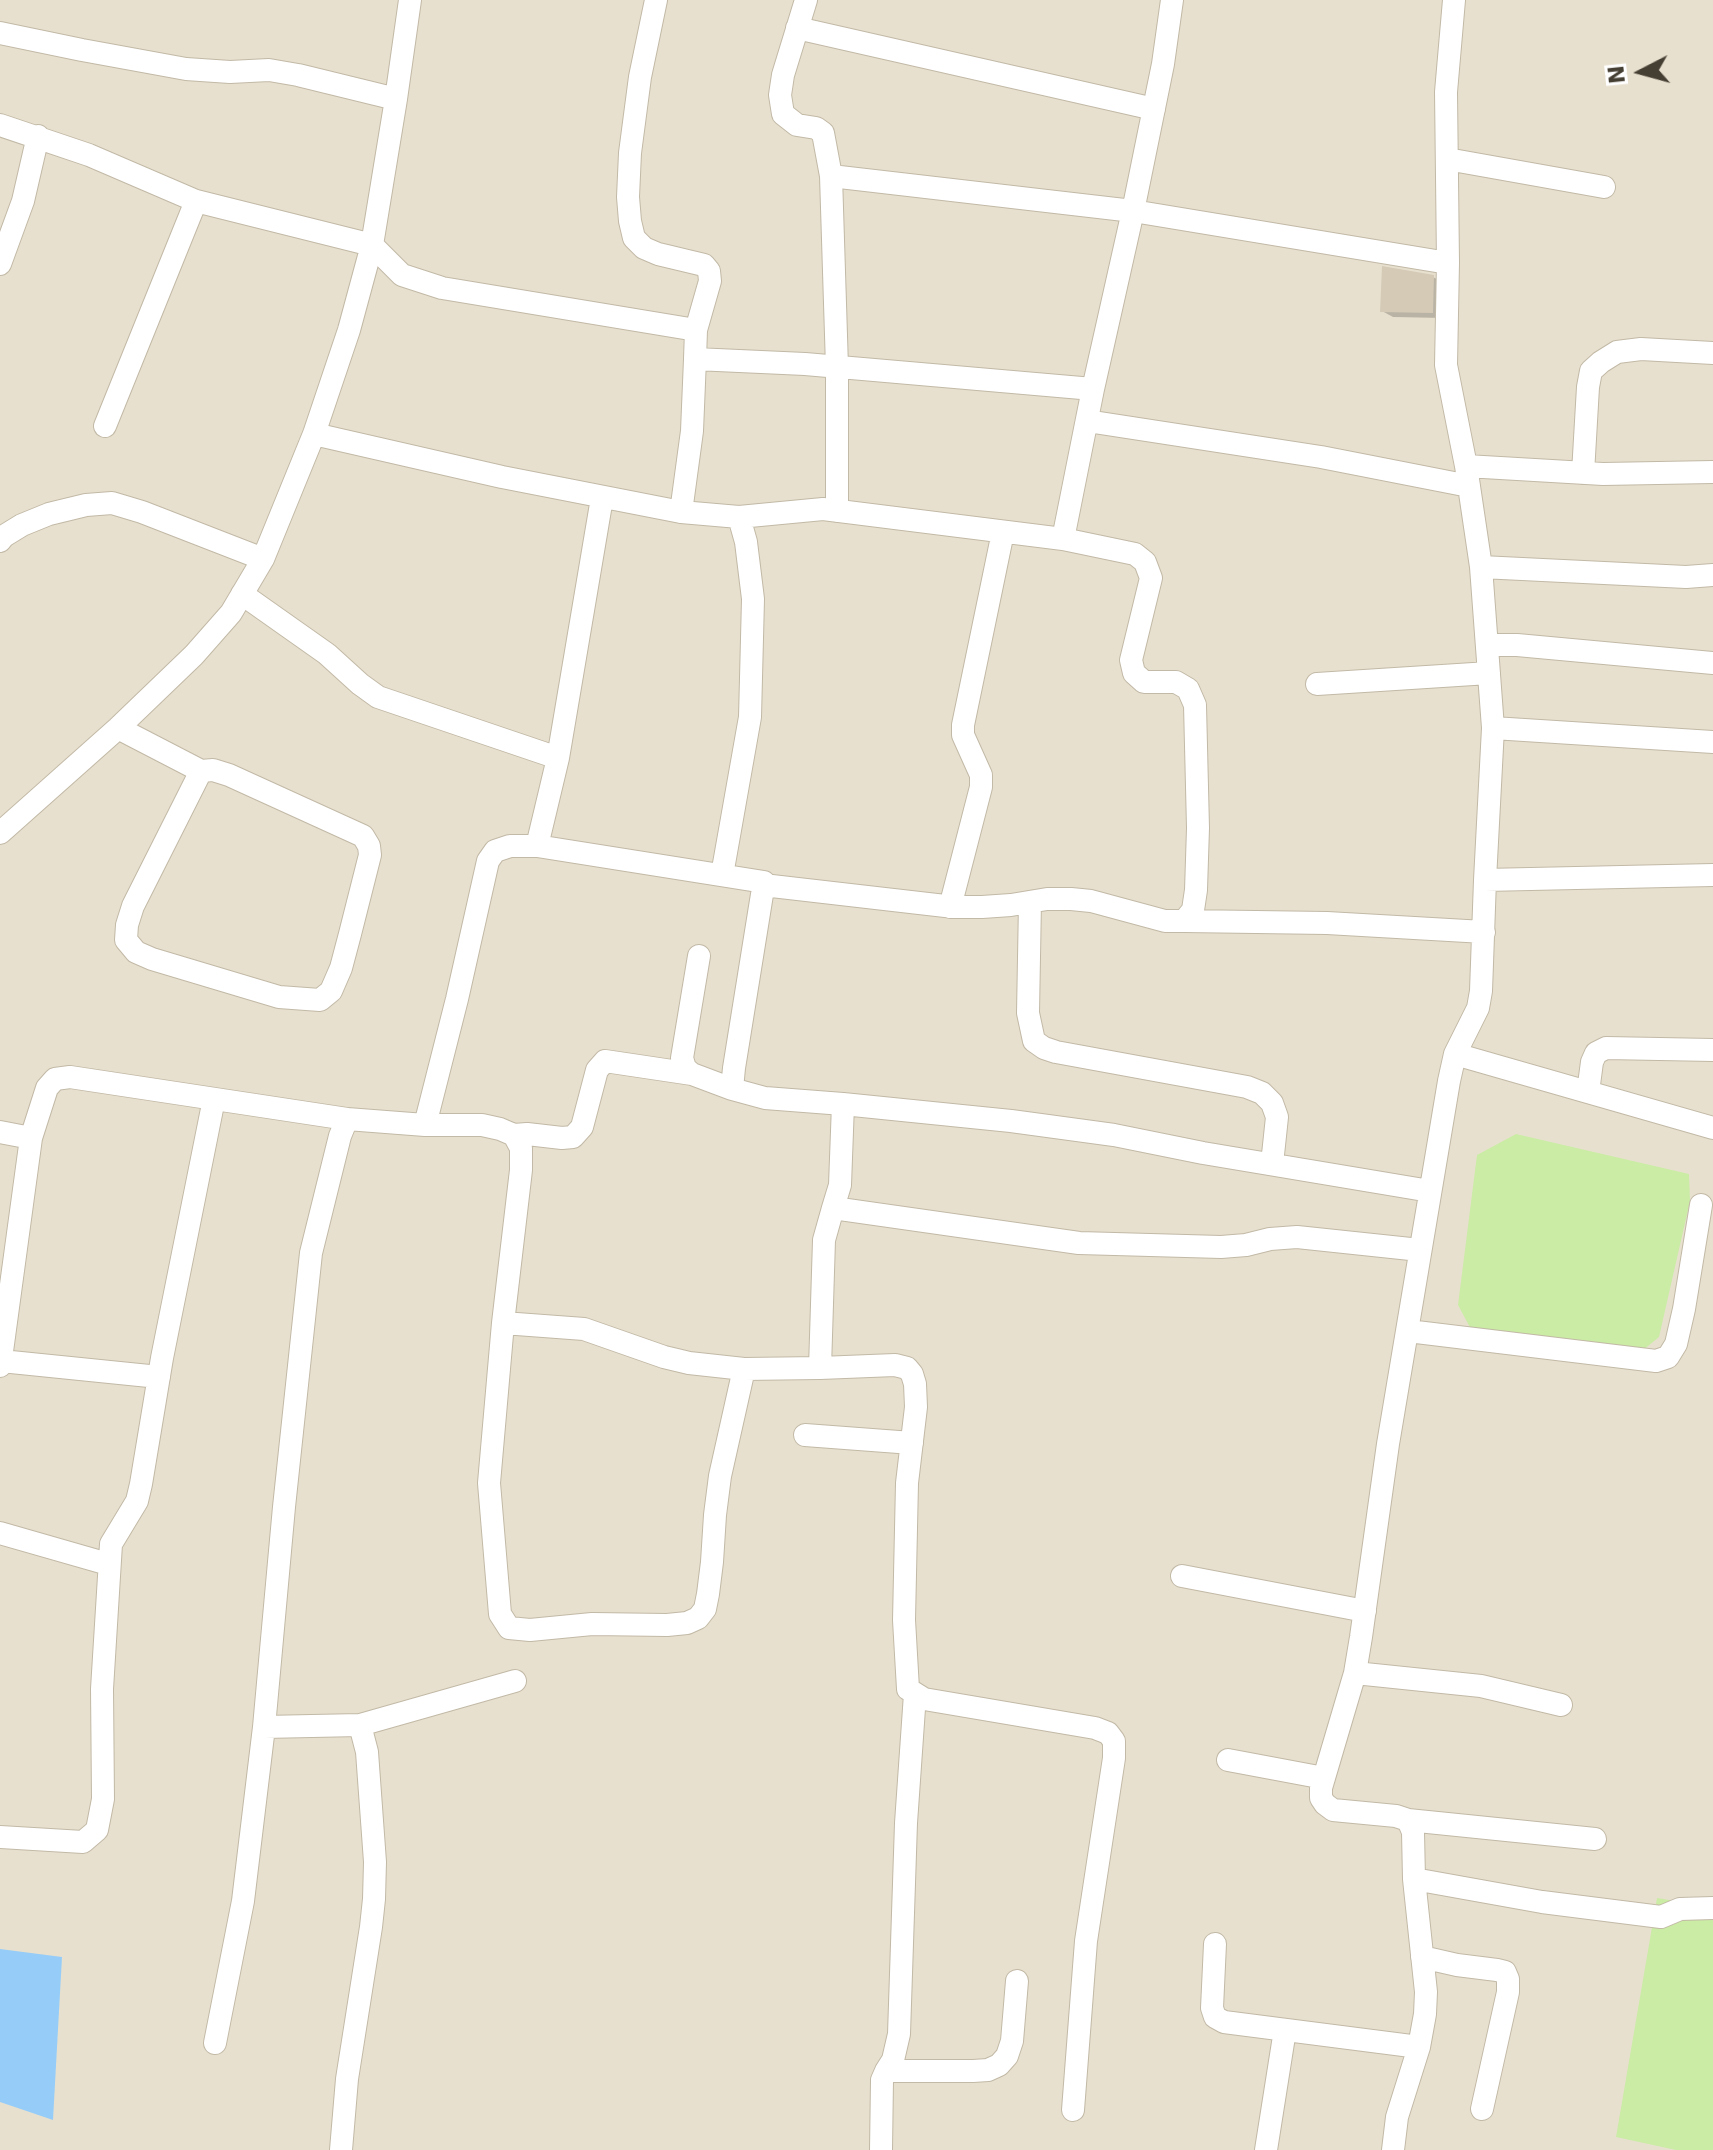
<!DOCTYPE html>
<style>
body{margin:0}
#map{position:relative;width:1713px;height:2150px;overflow:hidden;background:#f3eee1;font-family:"DejaVu Sans",sans-serif}
canvas{display:block}
.north{position:absolute;left:1601px;top:32px;width:80px;height:80px;-webkit-text-stroke:6px #fff;paint-order:stroke;rotate:264deg;font-size:22px;font-weight:700;line-height:32px;text-align:center;color:#453e32}
.north::after{content:'';display:block;margin:auto;width:28px;height:36px;background:#453e32;clip-path:polygon(50% 0,100% 100%,50% 72%,0 100%)}
</style>
<div id="map">
<canvas width="1713" height="2150"></canvas>
<div class="north">N</div>
</div>
<script>
const g = document.querySelector('canvas').getContext('2d');
g.lineJoin = 'round';
function paint(path, color) {
  g.fillStyle = color;
  g.fill(path, 'evenodd');
}
function shape(rows) {
  const path = new Path2D();
  for (const r of rows) {
    path.moveTo(r[0], r[1]);
    for (let i = 2; i < r.length; i += 2) path.lineTo(r[i], r[i + 1]);
  }
  return path;
}
function strokePath(path, color, width, dash) {
  g.strokeStyle = color;
  g.lineWidth = width;
  g.lineCap = dash ? 'butt' : 'round';
  g.setLineDash(dash || []);
  g.stroke(path);
}
const residential = shape([
 [0,0,1713,0,1713,2150,0,2150]
]);
const green = shape([
 [1516,1134,1689,1174,1690,1201,1659,1337,1631,1360,1473,1333,1458,1305,1477,1155],
 [1657,1898,1713,1907,1713,2150,1676,2150,1616,2137]
]);
const water = shape([
 [0,1949,62,1957,53,2120,0,2102]
]);
const shadow = shape([
 [1433,277,1444,283,1443,318,1393,317,1382,311]
]);
const building = shape([
 [1382,266,1434,275,1433,313,1380,312]
]);
const minor = shape([
 [656,0,640,77,630,153,628,197,630,221,634,238,644,248,658,254,704,265,709,271,710,281,696,330],
 [806,0,783,75,780,95,783,114,797,125,816,128,823,133,831,176,837,367,837,511],
 [1172,0,1163,64,1133,211,1448,263],
 [1454,0,1446,92,1448,263,1446,365,1466,466,1481,567,1686,577,1713,575],
 [797,28,1154,109],
 [0,33,82,50,186,69,230,72,269,70,298,75,396,99],
 [0,125,89,155,196,201,372,245,402,275,442,288,696,330,695,359,805,364,1093,389],
 [1447,159,1604,187],
 [831,176,1133,211,1093,389,1063,539],
 [0,264,23,201,38,136],
 [1087,421,1321,457,1469,486],
 [105,426,196,201],
 [314,434,502,477,681,512,739,517,823,509,1063,539,1135,554,1145,562,1151,578,1131,660,1134,673,1144,682,1176,682,1188,689,1195,705,1198,828,1196,890,1193,910,1184,921,1165,921,1091,901,1071,899,1047,899,1011,905,982,907,954,907,763,885],
 [1466,466,1603,474,1713,472],
 [1583,473,1588,387,1591,371,1601,362,1617,352,1641,349,1713,353],
 [681,512,692,431,695,359],
 [0,541,4,536,22,525,49,514,86,505,112,503,142,512,263,559],
 [1481,567,1493,728,1713,742],
 [242,594,327,654,360,684,378,697,558,758],
 [1487,645,1517,645,1713,663],
 [1317,684,1489,673],
 [118,728,201,771,213,770,229,775,363,836,369,846,370,855,350,934,341,968,331,991,320,1000,279,997,152,959,136,952,126,940,127,925,133,906,201,771],
 [1493,728,1485,880,1713,875],
 [0,833,118,728,194,655,231,613,263,559,314,434,349,330,372,245,396,99,410,0],
 [537,846,558,758,602,498],
 [722,875,750,717,753,599,746,542,739,517],
 [1030,902,1028,1013,1034,1041,1044,1048,1056,1052,1247,1087,1262,1093,1272,1103,1277,1117,1272,1164],
 [950,907,981,787,981,775,963,735,963,725,1003,532],
 [1184,921,1327,923,1484,932],
 [699,956,682,1058,685,1068,692,1074,732,1089],
 [1455,1054,1713,1128],
 [1588,1092,1592,1062,1596,1053,1606,1048,1713,1050],
 [843,1104,1011,1121,1114,1135,1203,1153,1430,1191],
 [425,1125,482,1125,500,1129,514,1135,527,1134,562,1138,573,1137,582,1127,597,1070,605,1061,692,1074],
 [0,1132,31,1138,47,1088,55,1079,70,1077,347,1119],
 [833,1208,824,1240,820,1368,895,1365,907,1368,912,1374,915,1384,916,1407,907,1483,904,1620,908,1689,924,1699,1095,1728,1108,1733,1114,1741,1114,1758,1086,1941,1073,2110],
 [503,1323,584,1329,664,1357,689,1363,744,1369,720,1476,715,1515,712,1562,708,1594,705,1609,698,1618,687,1623,667,1625,592,1624,530,1630,509,1628,500,1614,489,1483,503,1323,521,1170,521,1148,514,1135],
 [1408,1331,1656,1361,1668,1357,1676,1344,1684,1309,1701,1205],
 [1,1361,159,1377],
 [0,1366,31,1138],
 [744,1369,820,1368],
 [805,1435,912,1443],
 [0,1533,108,1564],
 [1182,1576,1365,1611],
 [1355,1673,1481,1686,1561,1705],
 [360,1725,515,1681],
 [1228,1760,1324,1778],
 [1408,1820,1595,1839],
 [0,1837,83,1842,97,1830,103,1799,102,1689,111,1544,137,1501,141,1484,162,1358,214,1099],
 [1414,1879,1542,1902,1661,1917,1680,1909,1713,1908],
 [1215,1944,1212,2008,1215,2017,1224,2022,1419,2047],
 [1422,1957,1457,1965,1497,1970,1505,1972,1508,1979,1508,1992,1482,2109],
 [215,2043,243,1901,264,1727],
 [886,2071,973,2071,988,2070,999,2065,1007,2056,1012,2041,1017,1981],
 [341,2150,347,2079,371,1927,374,1899,375,1862,367,1752,360,1725,264,1727,284,1507,311,1253,340,1136,347,1119,425,1125,457,999,488,861,495,851,510,846,537,846,764,882,734,1068,732,1089,765,1098,843,1104,840,1185,833,1208,1079,1243,1221,1247,1246,1245,1270,1239,1297,1237,1420,1250],
 [881,2150,882,2080,886,2071,893,2060,899,2034,906,1823,915,1694],
 [1266,2150,1285,2030],
 [1393,2150,1397,2117,1419,2047,1425,2014,1426,1992,1414,1879,1413,1832,1408,1820,1396,1816,1333,1810,1325,1804,1321,1798,1321,1788,1355,1673,1361,1637,1388,1444,1449,1081,1455,1054,1478,1008,1481,991,1485,880]
]);
paint(residential, '#e8e0cf');
paint(green, '#caeca5');
paint(water, '#96cdf8');
paint(shadow, '#0003');
paint(building, '#d5cab6');
strokePath(minor, '#c2b9a6', 24);
strokePath(minor, '#fff', 22);
</script>
